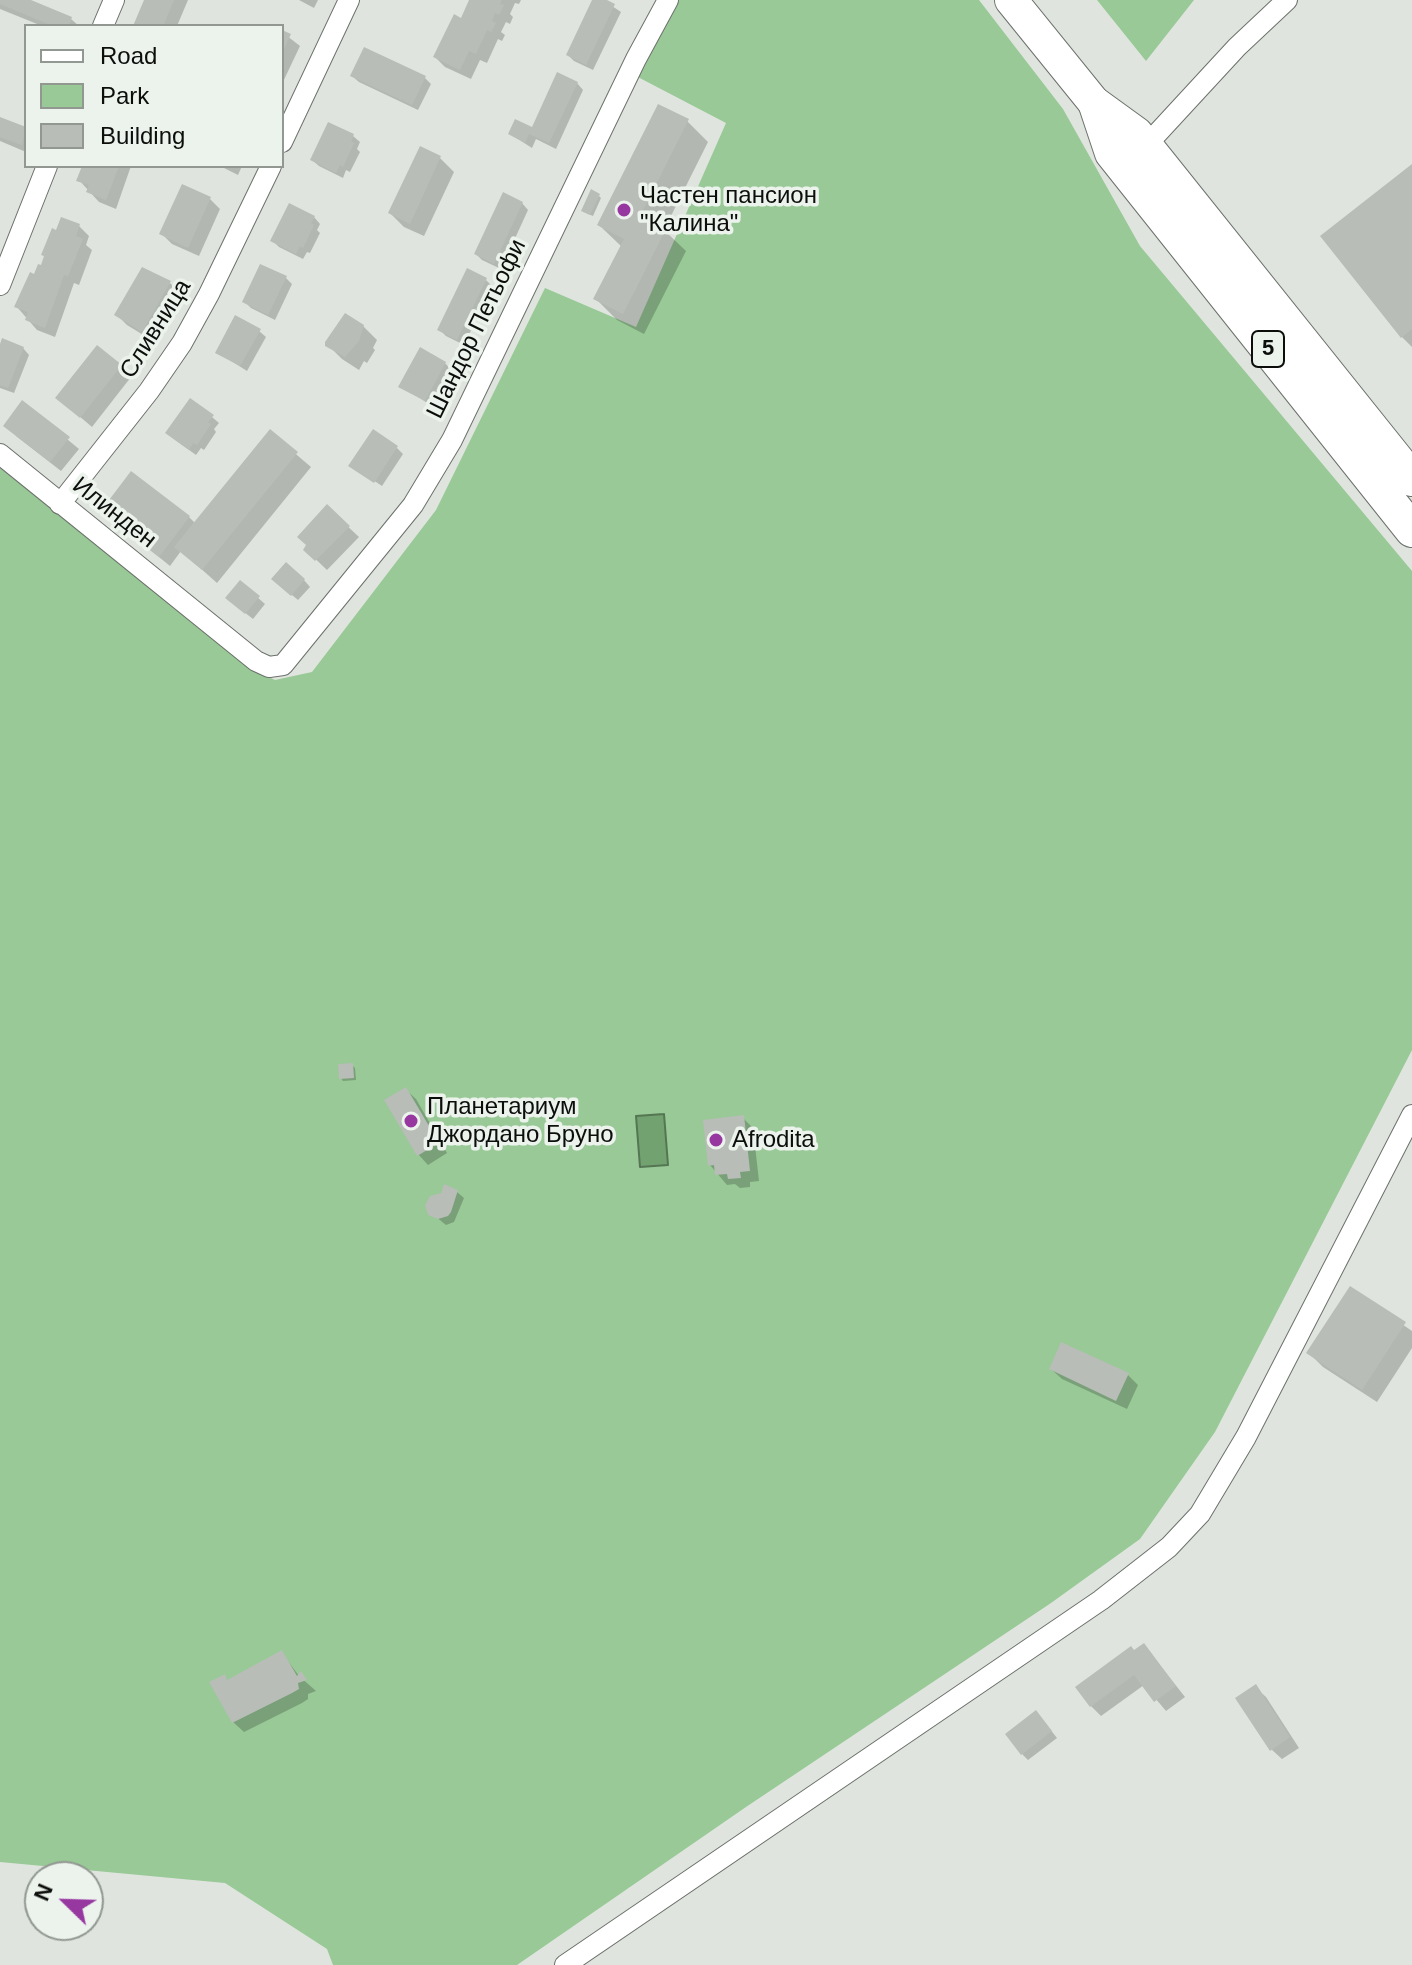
<!DOCTYPE html>
<meta charset="utf-8">
<style>
body{margin:0}
#map{position:relative;width:1412px;height:1965px;overflow:hidden;background:#dfe5de;font-family:Helvetica,sans-serif}
canvas{display:block}
.legend{position:absolute;left:24px;top:24px;width:260px;height:144px;box-sizing:border-box;background:#ecf2ec;border:2px solid #929792;margin:0;padding:10px 14px;list-style:none;font-size:24px;color:#0c0e0c}
.legend li{display:flex;align-items:center;gap:16px;height:40px}
.legend b{width:40px;border:2px solid #929792}
.north{position:absolute;left:24px;top:1861px;width:80px;height:80px;box-sizing:border-box;background:#ecf2ec;border:2px solid #929792;border-radius:50%;rotate:293deg;font-size:22px;font-weight:700;line-height:32px;text-align:center;color:#0c0e0c}
.north::after{content:'';display:block;margin:auto;width:28px;height:36px;background:#9738a1;clip-path:polygon(50% 0,100% 100%,50% 72%,0 100%)}
</style>
<div id="map">
<canvas width="1412" height="1965"></canvas>
<ul class="legend">
<li><b style="height:10px;background:#fff"></b>Road</li>
<li><b style="height:22px;background:#98c996"></b>Park</li>
<li><b style="height:22px;background:#b8bdb7"></b>Building</li>
</ul>
<div class="north">N</div>
</div>
<script>
const g = document.querySelector('canvas').getContext('2d');
g.lineJoin = 'round';
function paint(path, color) {
  g.fillStyle = color;
  g.fill(path, 'evenodd');
}
function shape(rows) {
  const path = new Path2D();
  for (const r of rows) {
    path.moveTo(r[0], r[1]);
    for (let i = 2; i < r.length; i += 2) path.lineTo(r[i], r[i + 1]);
  }
  return path;
}
function strokePath(path, color, width, dash) {
  g.strokeStyle = color;
  g.lineWidth = width;
  g.lineCap = dash ? 'butt' : 'round';
  g.setLineDash(dash || []);
  g.stroke(path);
}
function label(font, color, halo, rows, align = 'center') {
  g.font = font + ' Helvetica,sans-serif';
  g.lineWidth = 7;
  g.setLineDash([]);
  g.textBaseline = 'middle';
  g.strokeStyle = halo;
  g.fillStyle = color;
  for (const [text, x, y, turn = 0] of rows) {
    g.save();
    g.translate(x, y);
    g.rotate((+turn || 0) * Math.PI / 180);
    g.textAlign = isNaN(turn) ? turn : align;
    if (halo) g.strokeText(text, 0, 0);
    g.fillText(text, 0, 0);
    g.restore();
  }
}
const green = shape([
 [675,0,979,0,1063,109,1140,246,1412,571,1412,1050,1215,1432,1140,1539,1051,1603,746,1807,517,1965,333,1965,327,1949,225,1883,0,1862,0,468,248,667,275,680,312,672,436,510,545,288,636,327,726,123,634,75],
 [1097,0,1194,0,1146,61]
]);
const water = shape([
 [664,1114,668,1165,640,1167,636,1116,664,1114]
]);
const shadow = shape([
 [0,0,26,0,71,19,79,26,42,26,0,9],
 [146,0,188,0,177,26,136,26],
 [299,0,318,0,314,8],
 [472,0,521,0,519,4,515,3,510,14,513,17,510,24,506,22,501,32,505,35,502,41,498,39,487,63,480,60,471,79,445,67,435,57,462,20],
 [594,0,603,0,621,12,593,70,574,61,568,55],
 [282,32,300,46,282,84],
 [352,76,424,77,431,84,418,110,359,82],
 [577,83,583,90,556,149,536,139,532,148,510,134,532,129],
 [0,120,26,130,26,152,0,141],
 [687,121,708,142,664,230,686,251,644,334,617,320,596,299,622,247,599,225],
 [353,136,360,142,357,149,360,152,350,172,346,170,343,178,319,166,312,160],
 [421,149,440,158,454,172,424,236,404,227,390,213],
 [84,166,131,166,116,209,99,202,79,180],
 [220,166,242,166,238,175],
 [1412,166,1412,347,1402,337],
 [599,196,601,198,593,216,586,213,583,211],
 [210,199,220,209,199,256,172,244,162,234],
 [522,203,528,210,501,269,482,260,476,254],
 [314,217,320,224,317,230,320,233,310,253,307,252,303,259,279,247,273,241],
 [79,226,89,236,86,245,92,250,79,285,74,283,55,337,37,330,17,307,42,267],
 [286,278,292,284,275,320,251,308,245,302],
 [486,280,492,286,464,345,446,336,439,329],
 [170,283,180,293,153,341,127,325,117,315],
 [363,326,377,340,373,348,375,350,367,363,364,361,359,370,342,359,328,345],
 [259,331,266,337,247,371,217,352],
 [23,348,29,355,14,393,0,388,0,350],
 [97,348,131,377,92,427,58,398],
 [445,363,451,370,432,406,401,386],
 [22,402,79,449,61,471,16,436],
 [212,417,219,423,214,429,216,432,204,450,201,448,196,455,174,439],
 [270,432,311,467,217,583,181,551,170,566,103,512,189,517,196,524],
 [397,448,403,454,382,486,355,468],
 [327,507,359,537,327,570,305,549],
 [304,580,310,587,298,600,280,585],
 [240,582,265,604,253,619,234,604],
 [352,1065,355,1068,356,1080,343,1081,341,1078],
 [405,1089,416,1099,447,1153,428,1165,418,1154],
 [743,1118,753,1128,759,1181,750,1182,750,1187,740,1188,735,1184,727,1185,710,1165],
 [457,1192,464,1198,454,1222,446,1225,435,1216],
 [1351,1289,1412,1331,1412,1348,1377,1402,1323,1367,1309,1353],
 [1051,1369,1128,1375,1138,1385,1127,1409,1062,1379],
 [1144,1645,1185,1697,1166,1711,1144,1685,1101,1716,1091,1706,1134,1652],
 [282,1653,299,1676,316,1691,308,1694,308,1699,302,1703,244,1732,233,1722,224,1677,229,1682],
 [1255,1687,1266,1697,1299,1748,1282,1759,1271,1749],
 [1042,1719,1057,1738,1028,1760,1022,1754]
]);
const building = shape([
 [0,0,31,0,72,17,69,26,53,26,0,4],
 [144,0,174,0,163,26,133,26],
 [469,0,502,0,500,4,504,5,499,15,495,13,492,21,496,23,491,32,487,30,476,54,469,51,460,70,433,57,454,14,461,18],
 [592,0,607,0,615,4,586,65,566,55],
 [282,30,291,34,282,53],
 [364,47,426,76,412,105,350,76],
 [557,72,578,82,549,143,529,134,525,143,508,134,515,119,532,127],
 [658,104,689,119,640,216,666,229,623,314,593,299,624,239,597,225],
 [0,117,26,127,22,145,0,137],
 [328,122,354,134,351,142,354,143,343,167,340,165,336,173,310,160],
 [420,146,441,156,410,224,388,213],
 [1412,164,1412,329,1401,338,1320,236],
 [82,166,119,166,106,200,86,192,89,185,76,181],
 [182,184,211,197,188,248,159,234],
 [591,189,600,194,590,215,581,211],
 [503,192,523,202,494,264,474,254],
 [289,203,315,216,311,223,314,225,303,248,300,246,296,254,270,241],
 [61,217,80,224,76,236,83,239,68,276,64,275,45,328,25,320,28,312,14,307,30,272,34,274,38,264,41,265,44,256,41,255,52,228,56,230],
 [260,264,287,276,268,315,242,302],
 [142,267,171,281,142,332,114,315],
 [467,268,487,278,457,340,437,330],
 [345,313,364,325,359,341,345,357,325,346,325,342],
 [235,315,261,329,240,366,215,353],
 [2,338,24,347,8,388,0,385,0,344],
 [97,345,122,365,80,418,55,398],
 [420,347,446,362,425,401,398,387],
 [190,398,214,415,208,422,211,424,197,445,193,443,189,450,165,433],
 [22,400,70,437,50,462,3,426],
 [270,429,298,452,202,570,174,547],
 [373,429,398,446,374,483,348,466],
 [131,471,190,516,159,557,100,512],
 [327,504,350,526,315,561,303,550,306,545,297,537],
 [286,562,305,579,291,596,271,579],
 [240,580,260,596,245,614,225,598],
 [353,1063,354,1078,339,1079,338,1064],
 [406,1087,439,1143,417,1156,384,1100],
 [744,1115,750,1171,740,1172,741,1178,728,1179,727,1174,715,1175,714,1165,708,1166,703,1120],
 [444,1184,458,1190,451,1212,448,1216,438,1219,428,1215,425,1205,430,1196,441,1193],
 [1350,1286,1406,1322,1362,1390,1306,1353],
 [1061,1342,1129,1373,1116,1401,1049,1369],
 [1144,1643,1176,1686,1154,1702,1134,1675,1090,1707,1075,1687,1131,1646,1134,1650],
 [282,1650,297,1676,301,1671,307,1680,298,1683,299,1689,292,1693,232,1723,209,1682,225,1674,227,1680],
 [1256,1684,1290,1737,1270,1751,1235,1698],
 [1036,1710,1052,1731,1021,1755,1005,1734]
]);
const minor = shape([
 [103,26,114,0],
 [282,142,349,0],
 [1141,151,1237,47,1287,0],
 [0,285,47,166],
 [0,454,256,661,269,667,283,665,413,505,452,440,636,59,668,0],
 [60,504,149,391,182,343,209,294,271,166],
 [565,1965,1101,1600,1169,1547,1200,1514,1246,1437,1412,1115]
]);
const primary = shape([
 [1011,0,1096,105]
]);
const trunk = shape([
 [1096,105,1112,153,1412,530],
 [1096,105,1136,134,1412,479]
]);
const markers = [
 [624,210,8,"#9738a1"],
 [411,1121,8,"#9738a1"],
 [716,1140,8,"#9738a1"]
];
const shields = [
 [1268,349,32]
];
const shieldNames = [
 ["5",1268,349]
];
const poiNames = [
 ["Частен пансион",640,196],
 ["\"Калина\"",640,224],
 ["Планетариум",427,1107],
 ["Джордано Бруно",427,1135],
 ["Afrodita",732,1140]
];
const streetNames = [
 ["Сливница",156,329,-58],
 ["Шандор Петьофи",477,329,-64],
 ["Илинден",114,513,38]
];
paint(green, '#98c996');
paint(water, '#73a271');
strokePath(water, '#547653', 2);
paint(shadow, '#0003');
paint(building, '#b8bdb7');
strokePath(minor, '#6c716c', 22);
strokePath(primary, '#6c716c', 34);
strokePath(trunk, '#6c716c', 36);
strokePath(minor, '#fff', 20);
strokePath(primary, '#fff', 32);
strokePath(trunk, '#fff', 34);
for (const [x, y, r, color] of markers) {
  const dot = new Path2D();
  dot.arc(x, y, r, 0, 2 * Math.PI);
  g.fillStyle = color;
  g.fill(dot);
  strokePath(dot, '#ecf2ec', 3);
}
for (const [x, y, w] of shields) {
  const box = new Path2D();
  box.roundRect(x - w / 2, y - 18, w, 36, 6);
  g.fillStyle = '#ecf2ec';
  g.fill(box);
  strokePath(box, '#0c0e0c', 2);
}
label('bold 22px', '#0c0e0c', null, shieldNames);
label('24px', '#0c0e0c', '#ecf2ec', poiNames, 'left');
label('24px', '#0c0e0c', '#ecf2ec', streetNames);
</script>
